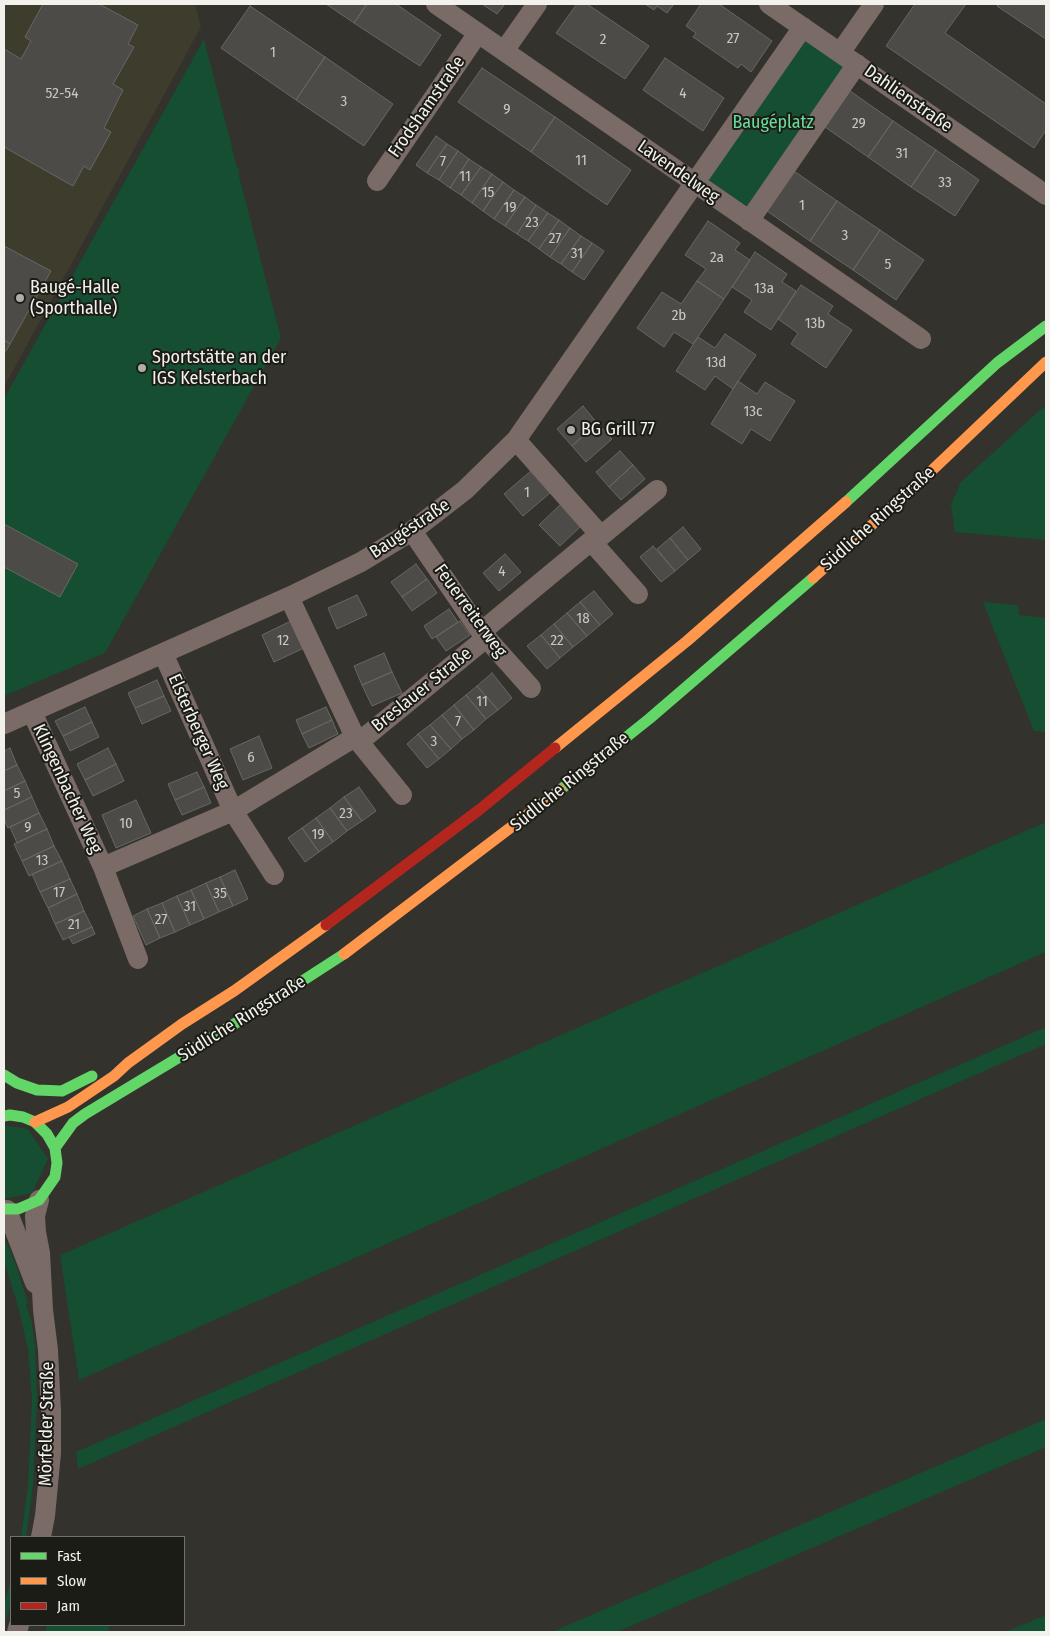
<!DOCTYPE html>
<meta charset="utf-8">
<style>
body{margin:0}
#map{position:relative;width:1050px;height:1636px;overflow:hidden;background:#33322d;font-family:"Fira Sans Condensed",sans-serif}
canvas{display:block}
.frame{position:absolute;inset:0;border:5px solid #f2f1eb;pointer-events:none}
.legend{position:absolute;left:10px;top:1536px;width:175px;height:90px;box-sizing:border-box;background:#1c1c17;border:1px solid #72716c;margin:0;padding:6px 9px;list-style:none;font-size:15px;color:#f2f1eb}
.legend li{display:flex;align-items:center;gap:10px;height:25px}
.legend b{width:25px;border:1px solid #72716c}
</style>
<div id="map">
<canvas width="1050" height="1636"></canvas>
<div class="frame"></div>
<ul class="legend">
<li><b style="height:6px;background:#63d668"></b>Fast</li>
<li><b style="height:6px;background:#ff974d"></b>Slow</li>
<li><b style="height:6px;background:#b3261e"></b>Jam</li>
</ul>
</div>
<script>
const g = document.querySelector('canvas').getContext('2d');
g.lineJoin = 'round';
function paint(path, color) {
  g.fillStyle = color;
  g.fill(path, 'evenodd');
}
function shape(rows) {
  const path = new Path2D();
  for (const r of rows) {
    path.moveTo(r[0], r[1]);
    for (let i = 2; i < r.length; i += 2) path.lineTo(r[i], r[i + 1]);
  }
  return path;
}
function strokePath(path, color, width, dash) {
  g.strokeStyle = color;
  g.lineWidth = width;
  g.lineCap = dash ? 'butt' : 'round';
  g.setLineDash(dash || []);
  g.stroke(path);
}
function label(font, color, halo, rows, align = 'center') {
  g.font = font + ' "Fira Sans Condensed",sans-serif';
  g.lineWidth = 4;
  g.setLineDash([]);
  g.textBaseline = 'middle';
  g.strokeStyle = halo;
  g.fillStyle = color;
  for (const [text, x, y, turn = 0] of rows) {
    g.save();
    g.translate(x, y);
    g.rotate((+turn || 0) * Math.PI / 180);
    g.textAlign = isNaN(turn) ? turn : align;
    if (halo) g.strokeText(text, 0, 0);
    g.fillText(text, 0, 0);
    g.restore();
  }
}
const built = shape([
 [4,4,195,4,201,27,4,387]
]);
const green = shape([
 [790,29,855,74,756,217,691,172],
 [204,39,237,167,240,169,238,172,281,338,105,653,4,696,4,399],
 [1046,407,1046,540,955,532,951,505,961,482,1041,409],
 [983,602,1018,605,1019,615,1046,618,1046,732,1034,731],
 [1046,822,1046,952,79,1380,60,1255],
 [1046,1027,1046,1044,78,1469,76,1452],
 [4,1125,28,1129,48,1159,32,1193,4,1199],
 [4,1240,10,1250,16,1265,28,1303,26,1304,32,1323,35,1346,37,1399,33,1487,26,1537,21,1537,28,1486,32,1400,28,1349,18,1306,4,1261],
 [1046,1419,1046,1447,617,1632,552,1632],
 [11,1579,11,1602,4,1627,4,1606],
 [1046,1615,1046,1632,1005,1632],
 [47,1625,108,1625,110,1632,45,1632]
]);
const building = shape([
 [43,4,99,4,138,25,128,44,134,47,113,84,123,90,104,128,111,132,90,170,84,166,73,186,4,147,4,49,21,59,31,41,25,37,43,4],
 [326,4,367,4,354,23,326,4],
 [367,4,396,4,441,35,420,66,354,23,367,4],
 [482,4,505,4,497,14,482,4],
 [577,4,587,4,649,46,625,79,556,33,577,4],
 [645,4,674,4,667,13,657,6,654,10,645,4],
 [701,4,719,4,772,41,751,72,741,64,738,68,693,37,696,33,686,26,701,4],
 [915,4,966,4,945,33,1046,104,1046,130,1034,148,886,46,915,4],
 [999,4,1046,4,1046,39,997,6,999,4],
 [250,6,325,57,296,100,221,48,250,6],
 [325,57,393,104,364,146,296,100,325,57],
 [665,58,724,98,703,131,643,90,665,58],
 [482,68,555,117,531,152,458,102,482,68],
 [850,91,893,121,868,157,825,127,850,91],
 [555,117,631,170,607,205,531,152,555,117],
 [893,121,936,150,911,187,868,157,893,121],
 [436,136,447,144,427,173,416,165,436,136],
 [447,144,458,151,439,180,427,173,447,144],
 [936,150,979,180,955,216,911,187,936,150],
 [458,151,469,159,450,188,439,180,458,151],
 [469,159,481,167,461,195,450,188,469,159],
 [481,167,492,174,472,203,461,195,481,167],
 [794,171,837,201,810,241,767,211,794,171],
 [492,174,503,182,483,211,472,203,492,174],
 [503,182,514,190,494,219,483,211,503,182],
 [514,190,525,197,505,226,494,219,514,190],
 [525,197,536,205,517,234,505,226,525,197],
 [837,201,880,230,853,270,810,241,837,201],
 [536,205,548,213,528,241,517,234,536,205],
 [548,213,559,220,539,249,528,241,548,213],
 [559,220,570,228,550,257,539,249,559,220],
 [708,221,740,243,735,250,750,260,724,299,697,281,706,269,685,255,708,221],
 [570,228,581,236,561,264,550,257,570,228],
 [880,230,924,260,896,300,853,270,880,230],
 [581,236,592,243,572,272,561,264,581,236],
 [592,243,604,251,584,280,572,272,592,243],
 [4,246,51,271,10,344,4,340,4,246],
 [755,252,787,274,782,282,796,291,771,330,744,312,752,300,732,287,755,252],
 [697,281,724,299,693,344,674,332,664,347,637,328,662,292,681,304,697,281],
 [801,285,833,306,828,314,852,330,826,368,791,344,798,333,778,319,801,285],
 [725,334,756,355,733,389,715,376,705,390,676,371,698,337,715,348,725,334],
 [4,340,10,344,6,351,4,350,4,340],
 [738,381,757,394,765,382,795,401,770,441,751,429,742,444,711,424,738,381],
 [583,406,597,423,572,446,557,429,583,406],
 [597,423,612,439,586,462,572,446,597,423],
 [620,451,633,465,609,487,596,472,620,451],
 [633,465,645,479,621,500,609,487,633,465],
 [531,471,550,493,523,516,504,494,531,471],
 [561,504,582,525,560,546,539,525,561,504],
 [4,524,78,564,60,597,4,567,4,524],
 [683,527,701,549,688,560,670,538,683,527],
 [670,538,688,560,675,571,657,549,670,538],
 [653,546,675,571,661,582,640,557,653,546],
 [505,554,521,572,499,591,483,573,505,554],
 [416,564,427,579,402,597,391,582,416,564],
 [427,579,437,593,412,611,402,597,427,579],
 [594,591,613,614,600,625,580,602,594,591],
 [357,595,367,615,337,629,328,608,357,595],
 [580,602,600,625,587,636,567,613,580,602],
 [449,609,458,622,432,639,424,626,449,609],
 [567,613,587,636,573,647,554,624,567,613],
 [291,621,304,648,274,662,262,635,291,621],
 [460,621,470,635,446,651,436,637,460,621],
 [554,624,573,647,560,658,541,635,554,624],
 [541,635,560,658,547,669,527,646,541,635],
 [384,653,392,672,362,685,354,666,384,653],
 [392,672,402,693,372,706,362,685,392,672],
 [492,673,512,698,498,710,477,686,492,673],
 [157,680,164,696,135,708,128,693,157,680],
 [477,686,498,710,486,719,466,695,477,686],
 [466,695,486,719,474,730,454,705,466,695],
 [164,696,171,711,142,724,135,708,164,696],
 [454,705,474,730,462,739,442,715,454,705],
 [85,707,92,722,63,736,55,721,85,707],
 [326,707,332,720,302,734,296,720,326,707],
 [442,715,462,739,451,749,430,725,442,715],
 [332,720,338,734,309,748,302,734,332,720],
 [92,722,99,737,70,751,63,736,92,722],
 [430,725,451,749,439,759,418,734,430,725],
 [418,734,439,759,427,768,407,744,418,734],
 [259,736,272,768,243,780,230,749,259,736],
 [10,748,17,765,4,771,4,751,10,748],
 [108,748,116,764,85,780,77,764,108,748],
 [116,764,124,781,93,796,85,780,116,764],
 [17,765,25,781,4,791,4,771,17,765],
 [197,772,204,787,175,800,168,784,197,772],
 [25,781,32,797,4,810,4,791,25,781],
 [204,787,211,803,182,815,175,800,204,787],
 [359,787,376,811,362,821,344,797,359,787],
 [32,797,39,813,8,828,4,819,4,810,32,797],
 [344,797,362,821,347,831,330,808,344,797],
 [136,800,151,833,116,848,102,815,136,800],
 [330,808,347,831,333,842,316,818,330,808],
 [39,813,47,829,17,843,10,827,39,813],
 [316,818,333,842,319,852,302,828,316,818],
 [302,828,319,852,305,862,288,838,302,828],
 [47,829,54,846,22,861,14,844,47,829],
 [54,846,62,861,29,876,22,861,54,846],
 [62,861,70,879,40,892,32,874,62,861],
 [235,870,248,899,233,906,220,877,235,870],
 [220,877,233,906,219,912,206,883,220,877],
 [70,879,77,894,48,908,40,892,70,879],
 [206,883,219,912,204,919,191,890,206,883],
 [191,890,204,919,190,925,177,896,191,890],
 [77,894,84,911,55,924,48,908,77,894],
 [177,896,190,925,175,932,162,903,177,896],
 [162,903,175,932,160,938,147,909,162,903],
 [147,909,160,938,146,945,133,916,147,909],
 [84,911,92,927,63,940,55,924,84,911],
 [92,927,95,934,73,944,69,937,92,927]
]);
const street = shape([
 [436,4,921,339],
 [769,4,1046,195],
 [504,51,537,4],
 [840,53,874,4],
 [377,181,478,33],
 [749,221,857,64],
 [516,440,601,536],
 [412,531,481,632,531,688],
 [591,541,638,594],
 [481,632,591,541,601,536,657,490],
 [163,653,233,811,274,875],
 [32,712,103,867,138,959],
 [4,724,289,597,361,562,412,531,465,490,516,440,803,27],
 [355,737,402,795],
 [359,742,486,638],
 [103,867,233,811,355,737,289,597],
 [39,1200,35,1216,36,1232,40,1253,43,1310,48,1350,51,1411,51,1453,45,1516,41,1537],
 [7,1210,35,1283],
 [17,1632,19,1625]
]);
const fast = shape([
 [846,502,997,363,1046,326],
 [560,790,649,719,813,578],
 [4,1075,17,1083,37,1090,62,1091,92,1076],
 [4,1116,10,1115,23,1117,35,1122,47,1134,55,1148,57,1163,55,1177,39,1200,18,1209,4,1209],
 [55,1148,73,1123,85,1114,259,1009,344,954]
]);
const slow = shape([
 [813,578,925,477,1046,362],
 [555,748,687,641,846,502],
 [344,954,560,790],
 [35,1122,68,1107,114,1076,128,1063,182,1024,234,991,326,925]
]);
const jam = shape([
 [326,925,479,810,555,748]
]);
const markers = [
 [20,298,5,"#afaea8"],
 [142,368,5,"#afaea8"],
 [571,430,5,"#afaea8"]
];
const numberNames = [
 ["27",733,39],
 ["2",603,40],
 ["1",273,53],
 ["52-54",62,94],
 ["4",683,94],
 ["3",344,102],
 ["9",507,110],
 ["29",859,124],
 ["31",902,154],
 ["11",581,161],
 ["7",443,162],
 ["11",465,177],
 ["33",945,183],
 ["15",488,193],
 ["1",802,206],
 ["19",510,208],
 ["23",532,223],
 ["3",845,236],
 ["27",555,239],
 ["31",577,254],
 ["2a",717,258],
 ["5",888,265],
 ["13a",764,289],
 ["2b",679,316],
 ["13b",815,324],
 ["13d",716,363],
 ["13c",753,412],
 ["1",527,493],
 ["4",502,572],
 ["18",583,619],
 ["12",283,641],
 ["22",557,641],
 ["11",482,702],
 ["7",458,722],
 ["3",434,742],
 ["6",251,758],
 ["5",17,794],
 ["23",346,814],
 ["10",126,824],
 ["9",28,828],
 ["19",318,835],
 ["13",42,861],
 ["17",59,893],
 ["35",220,894],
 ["31",190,907],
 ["27",161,920],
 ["21",74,925]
];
const streetNames = [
 ["Dahlienstraße",908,99,35],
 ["Frodshamstraße",427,107,-55],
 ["Lavendelweg",678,172,35],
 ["Südliche Ringstraße",878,519,-42],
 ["Baugéstraße",410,529,-34],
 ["Feuerreiterweg",470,611,54],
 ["Breslauer Straße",422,690,-39],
 ["Elsterberger Weg",198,732,66],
 ["Südliche Ringstraße",570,782,-39],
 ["Klingenbacher Weg",67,789,65],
 ["Südliche Ringstraße",242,1019,-32],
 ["Mörfelder Straße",47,1424,-89]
];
const parkNames = [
 ["Baugéplatz",773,123]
];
const poiNames = [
 ["Baugé-Halle",30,288],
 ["(Sporthalle)",30,309],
 ["Sportstätte an der",152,358],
 ["IGS Kelsterbach",152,379],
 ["BG Grill 77",581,430]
];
paint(built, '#3e3c2d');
paint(green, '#154e31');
paint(building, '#4d4b48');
strokePath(building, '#686763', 1);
strokePath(street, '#7a6b67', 20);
strokePath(fast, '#63d668', 11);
strokePath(slow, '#ff974d', 11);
strokePath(jam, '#b3261e', 11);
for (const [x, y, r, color] of markers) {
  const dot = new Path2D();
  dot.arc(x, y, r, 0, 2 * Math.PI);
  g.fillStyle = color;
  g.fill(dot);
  strokePath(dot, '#1c1c17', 2);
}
label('15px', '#c9c8c2', null, numberNames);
label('18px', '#f2f1eb', '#1c1c17', streetNames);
label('18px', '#69dd9c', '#1c1c17', parkNames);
label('18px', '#f2f1eb', '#1c1c17', poiNames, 'left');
</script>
